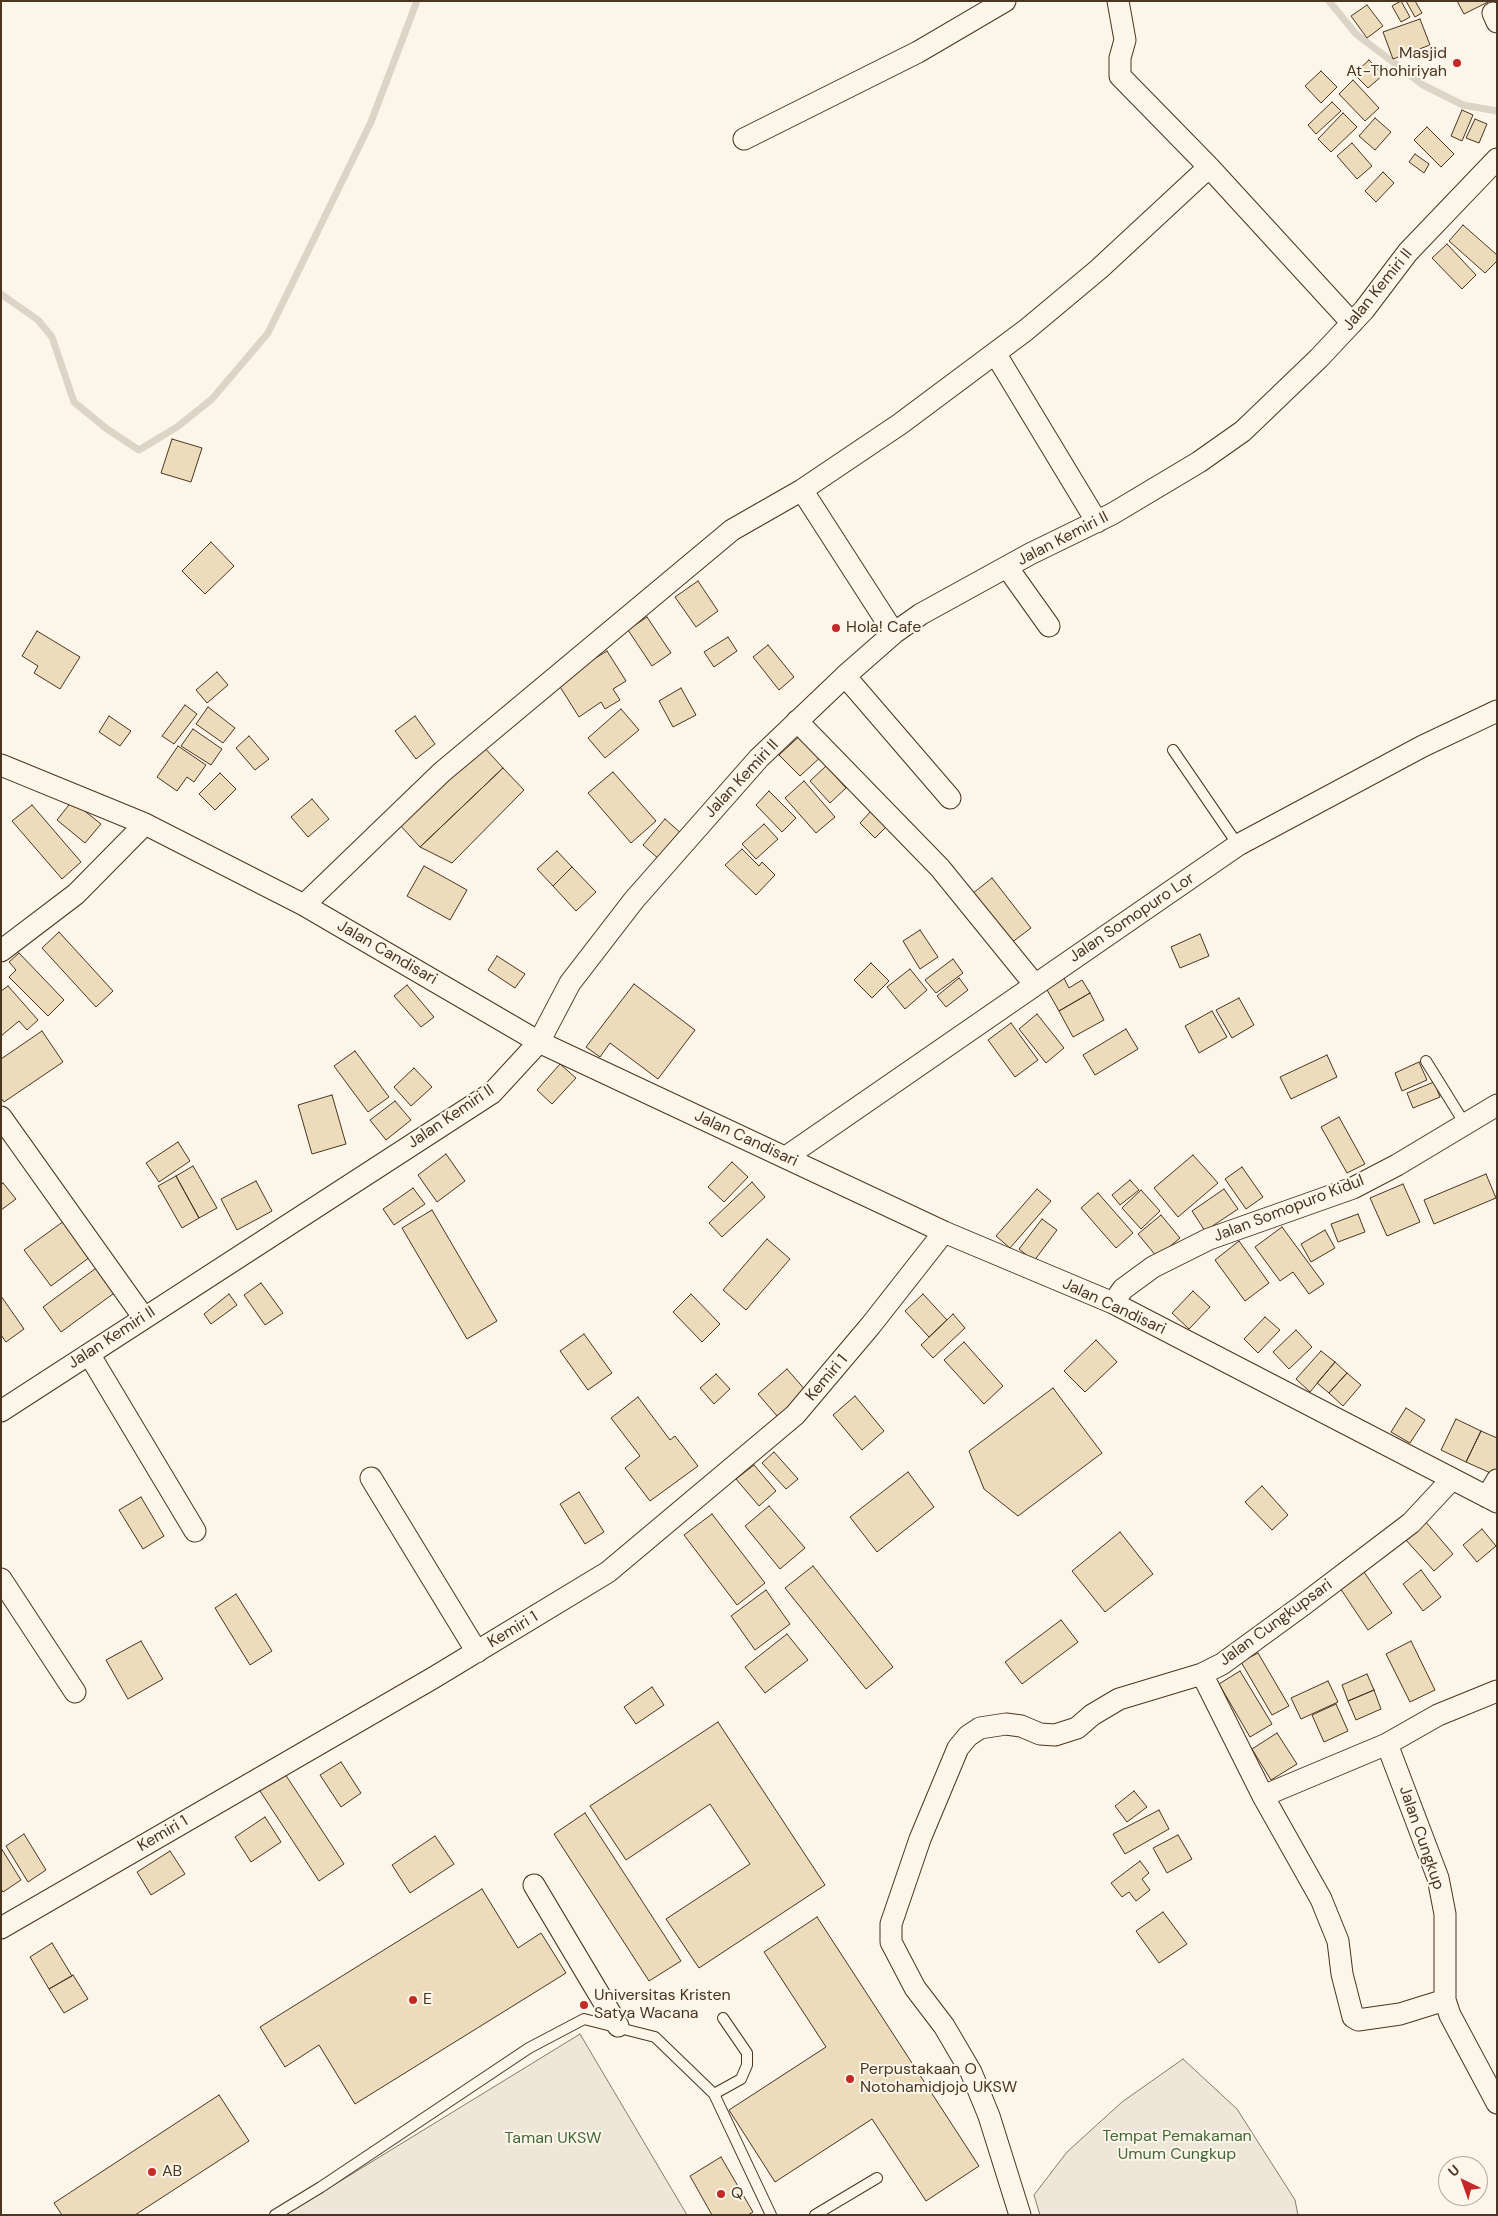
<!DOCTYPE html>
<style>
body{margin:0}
#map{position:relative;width:1498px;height:2216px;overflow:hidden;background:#fbf6e9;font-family:"DM Sans",sans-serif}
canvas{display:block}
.frame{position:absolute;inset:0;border:2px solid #4a3520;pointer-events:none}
.north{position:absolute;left:1438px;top:2156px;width:50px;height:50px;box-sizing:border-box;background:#fbf6e9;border:1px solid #b4a999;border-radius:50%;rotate:318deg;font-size:14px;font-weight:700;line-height:20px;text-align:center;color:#4a3520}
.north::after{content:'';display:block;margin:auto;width:18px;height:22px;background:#c62828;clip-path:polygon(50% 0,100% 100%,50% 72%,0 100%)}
</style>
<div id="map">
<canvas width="1498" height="2216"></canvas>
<div class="frame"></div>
<div class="north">U</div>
</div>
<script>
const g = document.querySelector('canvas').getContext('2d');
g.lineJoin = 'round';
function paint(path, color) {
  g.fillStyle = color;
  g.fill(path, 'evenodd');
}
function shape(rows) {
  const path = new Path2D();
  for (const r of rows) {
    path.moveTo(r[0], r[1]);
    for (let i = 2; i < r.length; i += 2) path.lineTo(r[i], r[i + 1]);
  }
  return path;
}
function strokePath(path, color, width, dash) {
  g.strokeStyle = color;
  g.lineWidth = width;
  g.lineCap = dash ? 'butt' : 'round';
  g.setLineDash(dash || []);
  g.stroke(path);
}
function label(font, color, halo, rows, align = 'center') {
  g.font = font + ' "DM Sans",sans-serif';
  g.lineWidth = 4;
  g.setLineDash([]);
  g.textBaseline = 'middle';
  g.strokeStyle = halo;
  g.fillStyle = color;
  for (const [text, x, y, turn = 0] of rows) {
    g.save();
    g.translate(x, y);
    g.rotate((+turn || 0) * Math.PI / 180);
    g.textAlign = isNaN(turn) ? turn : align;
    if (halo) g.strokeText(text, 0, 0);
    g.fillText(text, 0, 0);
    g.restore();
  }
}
const green = shape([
 [580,2034,687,2215,285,2215,580,2034],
 [1183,2059,1237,2109,1295,2200,1298,2215,1040,2215,1034,2195,1067,2152,1122,2102,1183,2059]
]);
const stream = shape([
 [1329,1,1356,34,1423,85,1463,105,1497,111],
 [1,294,38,320,52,337,74,402,107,429,139,450,177,427,212,399,268,333,371,122,417,1]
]);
const building = shape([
 [1401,1,1410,17,1401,22,1392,6,1401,1],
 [1406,1,1415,1,1422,13,1415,17,1406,1],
 [1457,1,1488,1,1488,2,1464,14,1457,1],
 [1367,5,1383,26,1367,38,1351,16,1367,5],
 [1420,19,1430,45,1393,59,1383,32,1420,19],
 [1369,60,1383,75,1368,88,1354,74,1369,60],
 [1321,71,1337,87,1321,103,1305,86,1321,71],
 [1353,80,1379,108,1365,121,1339,94,1353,80],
 [1332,102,1341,111,1316,134,1308,125,1332,102],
 [1462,110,1473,115,1462,141,1451,136,1462,110],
 [1343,113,1357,127,1331,152,1318,139,1343,113],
 [1375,118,1391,132,1375,150,1359,136,1375,118],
 [1475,119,1487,124,1479,143,1466,138,1475,119],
 [1427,127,1454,154,1441,167,1414,140,1427,127],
 [1352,143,1372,166,1357,179,1337,156,1352,143],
 [1415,154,1429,164,1424,173,1409,162,1415,154],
 [1383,172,1394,183,1376,202,1365,191,1383,172],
 [1463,225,1497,255,1497,261,1485,273,1449,241,1463,225],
 [1447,244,1476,275,1462,289,1432,258,1447,244],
 [172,439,202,448,191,482,161,473,172,439],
 [211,542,234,566,205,594,182,571,211,542],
 [698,581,718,611,696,627,675,597,698,581],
 [647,617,671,653,652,666,628,630,647,617],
 [37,631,80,657,60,689,34,673,38,666,22,656,37,631],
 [728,637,737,651,714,667,704,652,728,637],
 [768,645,794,677,779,690,753,657,768,645],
 [607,651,626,681,613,689,620,700,605,709,601,702,579,717,557,682,607,651],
 [217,672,228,685,207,703,196,690,217,672],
 [681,688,696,715,673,727,659,701,681,688],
 [185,705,197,714,174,744,162,736,185,705],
 [208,707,235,728,223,743,196,724,208,707],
 [621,709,639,730,605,758,588,738,621,709],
 [109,716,131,731,120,746,99,732,109,716],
 [415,716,435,744,416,759,395,731,415,716],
 [193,729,222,749,211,765,181,746,193,729],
 [803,733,823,755,800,776,779,755,803,733],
 [249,736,269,759,255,770,236,748,249,736],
 [178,746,206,765,194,782,187,777,177,791,157,777,178,746],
 [483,746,503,768,420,847,400,825,483,746],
 [826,766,846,788,830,803,810,781,826,766],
 [503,768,524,790,452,863,420,847,503,768],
 [613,772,656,821,631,843,588,793,613,772],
 [220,773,236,789,215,810,199,794,220,773],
 [804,781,835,817,816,833,785,798,804,781],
 [769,791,796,818,782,832,756,805,769,791],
 [312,799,329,819,308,837,291,817,312,799],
 [72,801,101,824,85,843,57,820,72,801],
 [32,805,81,862,62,879,12,821,32,805],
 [872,810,888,825,875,838,860,823,872,810],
 [665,819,682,834,660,860,643,845,665,819],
 [764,824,778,839,756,859,742,844,764,824],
 [742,849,759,866,762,862,775,875,756,895,725,865,742,849],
 [557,851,572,867,553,886,537,869,557,851],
 [424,866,467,890,450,920,407,896,424,866],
 [572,867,596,892,576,911,553,886,572,867],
 [992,878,1031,928,1011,943,972,894,992,878],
 [920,930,938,957,920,969,903,941,920,930],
 [59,932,113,991,96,1007,42,948,59,932],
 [1200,934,1209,956,1180,968,1171,947,1200,934],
 [19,953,64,1000,48,1016,9,977,16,970,9,962,19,953],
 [497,956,525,974,515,988,488,970,497,956],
 [953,959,963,973,936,993,925,980,953,959],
 [871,963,889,981,872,998,854,980,871,963],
 [910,969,927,990,905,1009,887,987,910,969],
 [959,978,968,990,946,1007,937,996,959,978],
 [1064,978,1069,988,1082,980,1090,993,1059,1011,1046,988,1064,978],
 [634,984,695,1030,658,1079,610,1043,600,1057,586,1047,634,984],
 [407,985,434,1017,421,1027,394,996,407,985],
 [8,986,38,1020,27,1030,19,1021,1,1036,1,991,8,986],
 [1090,993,1104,1020,1073,1037,1059,1011,1090,993],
 [1239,998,1254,1025,1232,1038,1216,1010,1239,998],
 [1212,1011,1227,1037,1199,1053,1185,1026,1212,1011],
 [1037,1014,1064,1048,1046,1063,1019,1029,1037,1014],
 [1011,1023,1038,1060,1015,1077,988,1040,1011,1023],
 [1126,1029,1138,1049,1095,1075,1083,1055,1126,1029],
 [42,1031,63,1062,4,1102,1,1098,1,1059,42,1031],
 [355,1051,389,1097,368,1112,334,1066,355,1051],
 [1327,1055,1337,1077,1291,1099,1280,1077,1327,1055],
 [1419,1062,1427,1080,1402,1091,1395,1073,1419,1062],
 [560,1064,576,1078,552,1104,537,1090,560,1064],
 [414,1068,432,1087,411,1106,394,1087,414,1068],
 [1434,1082,1440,1097,1413,1108,1407,1093,1434,1082],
 [332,1095,346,1144,312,1154,298,1105,332,1095],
 [395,1101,411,1120,386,1140,370,1120,395,1101],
 [1339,1117,1365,1164,1347,1173,1321,1127,1339,1117],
 [178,1142,190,1161,159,1182,146,1163,178,1142],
 [446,1154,465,1181,437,1202,418,1175,446,1154],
 [1193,1155,1218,1183,1178,1217,1154,1188,1193,1155],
 [732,1162,748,1177,724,1202,708,1187,732,1162],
 [193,1166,217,1208,199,1218,176,1176,193,1166],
 [1242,1167,1263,1197,1246,1209,1225,1179,1242,1167],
 [1486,1174,1496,1198,1434,1224,1424,1200,1486,1174],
 [176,1176,199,1218,182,1228,158,1186,176,1176],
 [1130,1180,1139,1190,1120,1205,1112,1195,1130,1180],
 [256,1181,272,1211,237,1230,221,1199,256,1181],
 [752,1182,765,1197,722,1237,709,1223,752,1182],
 [3,1183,16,1199,1,1210,1,1184,3,1183],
 [1403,1184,1420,1222,1387,1236,1370,1198,1403,1184],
 [413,1188,425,1204,394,1225,383,1209,413,1188],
 [1037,1189,1051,1201,1010,1248,996,1236,1037,1189],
 [1224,1189,1238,1209,1205,1231,1192,1211,1224,1189],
 [1141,1190,1160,1211,1141,1229,1122,1208,1141,1190],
 [1098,1193,1133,1233,1116,1248,1081,1208,1098,1193],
 [432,1210,497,1321,467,1339,402,1228,432,1210],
 [1358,1214,1365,1232,1338,1242,1331,1224,1358,1214],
 [1161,1215,1180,1238,1157,1257,1138,1234,1161,1215],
 [1042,1219,1057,1230,1034,1261,1019,1249,1042,1219],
 [64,1221,90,1257,51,1286,24,1250,64,1221],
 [1282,1227,1324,1284,1309,1294,1293,1272,1280,1281,1255,1247,1282,1227],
 [1325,1230,1335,1248,1311,1262,1301,1244,1325,1230],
 [767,1239,790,1259,746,1310,723,1290,767,1239],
 [1239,1241,1269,1283,1245,1301,1215,1260,1239,1241],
 [99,1266,117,1291,61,1332,43,1307,99,1266],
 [261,1283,283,1313,265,1325,244,1295,261,1283],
 [1193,1291,1210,1307,1189,1329,1172,1313,1193,1291],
 [229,1294,237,1305,211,1324,204,1314,229,1294],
 [691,1294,720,1324,702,1342,673,1312,691,1294],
 [923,1294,947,1320,929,1337,905,1311,923,1294],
 [1,1296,24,1329,6,1342,1,1335,1,1296],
 [953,1314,965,1328,933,1358,921,1345,953,1314],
 [1265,1317,1280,1330,1258,1353,1244,1339,1265,1317],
 [1296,1330,1312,1347,1289,1369,1273,1352,1296,1330],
 [584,1334,612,1373,588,1390,560,1351,584,1334],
 [1096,1340,1117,1362,1085,1392,1064,1371,1096,1340],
 [964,1342,1003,1386,984,1404,944,1360,964,1342],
 [1321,1351,1335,1362,1310,1392,1296,1379,1321,1351],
 [1335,1362,1347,1373,1329,1393,1317,1383,1335,1362],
 [787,1369,807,1392,778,1417,758,1394,787,1369],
 [1347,1373,1361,1385,1343,1406,1329,1393,1347,1373],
 [716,1374,730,1389,714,1404,700,1388,716,1374],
 [1053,1388,1102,1453,1018,1516,984,1489,969,1451,1053,1388],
 [855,1396,884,1431,862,1450,833,1415,855,1396],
 [638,1397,670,1440,675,1436,698,1466,650,1501,625,1468,640,1456,611,1418,638,1397],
 [1406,1408,1425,1420,1410,1443,1391,1432,1406,1408],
 [1456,1419,1481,1431,1466,1462,1441,1450,1456,1419],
 [1481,1431,1497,1438,1497,1470,1495,1475,1466,1462,1481,1431],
 [774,1452,798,1479,786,1489,762,1463,774,1452],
 [754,1465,776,1491,759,1506,736,1479,754,1465],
 [908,1472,934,1507,877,1552,850,1517,908,1472],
 [1262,1486,1288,1515,1272,1530,1245,1502,1262,1486],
 [579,1492,604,1532,585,1544,560,1504,579,1492],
 [141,1497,164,1536,143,1549,119,1510,141,1497],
 [769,1506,805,1548,780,1569,745,1526,769,1506],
 [712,1514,765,1583,737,1605,684,1535,712,1514],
 [1425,1521,1453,1554,1434,1571,1405,1539,1425,1521],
 [1482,1529,1496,1546,1477,1562,1463,1545,1482,1529],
 [1120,1532,1153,1574,1105,1612,1072,1571,1120,1532],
 [813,1566,893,1667,866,1689,785,1588,813,1566],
 [1421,1570,1441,1597,1423,1611,1403,1584,1421,1570],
 [1364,1572,1392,1613,1368,1630,1340,1588,1364,1572],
 [766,1590,790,1624,755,1650,731,1616,766,1590],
 [236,1594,272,1651,250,1665,215,1608,236,1594],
 [1061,1620,1078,1642,1022,1684,1005,1662,1061,1620],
 [787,1634,808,1660,765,1693,745,1667,787,1634],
 [141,1641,163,1679,128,1699,106,1660,141,1641],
 [1411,1641,1435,1690,1410,1702,1386,1654,1411,1641],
 [1258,1653,1289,1706,1272,1715,1241,1662,1258,1653],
 [1240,1671,1272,1724,1250,1737,1219,1684,1240,1671],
 [1367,1674,1374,1690,1348,1701,1342,1685,1367,1674],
 [1328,1681,1338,1702,1301,1719,1291,1698,1328,1681],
 [652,1687,664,1705,636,1724,624,1707,652,1687],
 [1374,1690,1381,1709,1356,1720,1348,1701,1374,1690],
 [1336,1704,1348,1731,1324,1742,1312,1715,1336,1704],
 [718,1722,825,1885,699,1968,666,1919,750,1864,710,1804,626,1860,590,1806,718,1722],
 [1277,1733,1297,1764,1271,1780,1252,1749,1277,1733],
 [341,1762,361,1793,341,1807,320,1775,341,1762],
 [283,1771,344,1864,319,1881,258,1788,283,1771],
 [1134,1791,1147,1807,1127,1822,1115,1806,1134,1791],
 [1159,1810,1169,1829,1125,1854,1113,1834,1159,1810],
 [585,1813,681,1961,649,1981,554,1834,585,1813],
 [265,1817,281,1842,251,1862,235,1837,265,1817],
 [24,1834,46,1870,28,1882,6,1846,24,1834],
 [1178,1835,1192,1859,1167,1873,1153,1848,1178,1835],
 [435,1836,454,1864,410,1893,392,1865,435,1836],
 [1,1848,21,1880,3,1892,1,1889,1,1848],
 [170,1851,185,1874,151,1895,137,1872,170,1851],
 [1140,1861,1149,1873,1142,1879,1150,1890,1136,1901,1129,1892,1122,1897,1111,1883,1140,1861],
 [482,1889,518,1948,541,1933,566,1973,355,2104,319,2045,285,2067,260,2027,482,1889],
 [1163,1912,1187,1944,1159,1963,1136,1931,1163,1912],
 [817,1917,979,2166,926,2201,872,2119,775,2182,729,2110,826,2047,764,1952,817,1917],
 [52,1943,72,1976,49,1989,30,1957,52,1943],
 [73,1975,88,1999,64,2013,49,1989,73,1975],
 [219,2095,249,2141,135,2215,62,2215,54,2203,219,2095],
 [721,2157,753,2212,748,2215,712,2215,690,2176,721,2157]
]);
const service = shape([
 [1173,750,1238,845],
 [1426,1061,1465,1124],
 [714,2094,741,2079,747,2065,747,2053,723,2018],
 [275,2215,321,2187,529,2048,584,2019,655,2037,714,2094,771,2215],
 [815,2215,877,2178]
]);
const minor = shape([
 [1118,1,1125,40,1120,58,1120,76,1209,167,1352,323],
 [1493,13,1497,22],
 [744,139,918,52,1005,1],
 [995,353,1097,522],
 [802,490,894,633],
 [1007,567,1049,626],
 [845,676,950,798],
 [797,721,940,868,1035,985],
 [1,765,145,824,304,905,539,1042,944,1232,1113,1303,1497,1502],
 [304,905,442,772,732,530,802,490,900,424,1026,330,1099,269,1209,167],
 [1,951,76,894,145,824],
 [1,1117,144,1318],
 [786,1157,1238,845,1423,746,1497,711],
 [1113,1303,1123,1289,1153,1267,1209,1239,1353,1188,1397,1165,1497,1105],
 [89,1354,195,1531],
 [1,1411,492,1093,539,1042,570,983,634,900,759,758,845,676,894,633,921,614,1030,554,1112,514,1199,462,1243,431,1319,358,1364,310,1408,252,1497,159],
 [371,1478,477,1652],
 [1487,1497,1497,1480],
 [1,1579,75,1692],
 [1497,1691,1438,1715,1387,1744,1438,1878,1445,1914,1445,2000,1450,2015,1497,2103],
 [1263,1796,1387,1744],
 [534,1885,618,2026],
 [1,1928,433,1678,608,1572,795,1415,871,1325,944,1232],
 [1445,2000,1400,2014,1358,2020,1353,2017,1342,1974,1338,1941,1321,1899,1263,1796,1202,1674,1222,1664,1303,1605,1411,1523,1452,1479],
 [1020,2215,989,2116,971,2072,944,2026,915,1988,891,1942,891,1924,920,1839,958,1748,968,1736,980,1728,1006,1724,1021,1726,1040,1734,1055,1735,1077,1728,1092,1715,1119,1699,1202,1674]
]);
const markers = [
 [1457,63,5,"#c62828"],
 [836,628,5,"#c62828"],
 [413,2000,5,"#c62828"],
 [584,2005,5,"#c62828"],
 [850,2079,5,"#c62828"],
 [152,2172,5,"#c62828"],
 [721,2194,5,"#c62828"]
];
const poiNames = [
 ["Masjid",1447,54,"right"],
 ["At-Thohiriyah",1447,72,"right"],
 ["Hola! Cafe",846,628],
 ["Universitas Kristen",594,1996],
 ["Satya Wacana",594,2014],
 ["E",423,2000],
 ["Perpustakaan O",860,2070],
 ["Notohamidjojo UKSW",860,2088],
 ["AB",162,2172],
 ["Q",731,2194]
];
const streetNames = [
 ["Jalan Kemiri II",1378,290,-51],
 ["Jalan Kemiri II",1063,539,-27],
 ["Jalan Kemiri II",742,779,-47],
 ["Jalan Somopuro Lor",1132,918,-34],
 ["Jalan Candisari",387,953,30],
 ["Jalan Kemiri II",451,1117,-34],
 ["Jalan Candisari",746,1139,25],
 ["Jalan Somopuro Kidul",1289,1209,-21],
 ["Jalan Candisari",1114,1307,25],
 ["Jalan Kemiri II",112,1338,-33],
 ["Kemiri 1",827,1378,-50],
 ["Jalan Cungkupsari",1276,1623,-36],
 ["Kemiri 1",513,1630,-31],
 ["Kemiri 1",163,1834,-30],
 ["Jalan Cungkup",1421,1838,71]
];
const parkNames = [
 ["Tempat Pemakaman",1177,2137],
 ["Umum Cungkup",1177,2155],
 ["Taman UKSW",553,2139]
];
paint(green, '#ede6d9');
strokePath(green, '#887966', 1);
strokePath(stream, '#dcd4c6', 7);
paint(building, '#ecdcbc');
strokePath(building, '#4a3520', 1);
strokePath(service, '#4a3520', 12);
strokePath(minor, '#4a3520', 23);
strokePath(service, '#fbf6e9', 10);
strokePath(minor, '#fbf6e9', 21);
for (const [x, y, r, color] of markers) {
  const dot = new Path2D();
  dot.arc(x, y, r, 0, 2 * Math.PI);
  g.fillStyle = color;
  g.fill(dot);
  strokePath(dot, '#fbf6e9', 2);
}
label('16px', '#4a3520', '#fbf6e9', poiNames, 'left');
label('16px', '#4a3520', '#fbf6e9', streetNames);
label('16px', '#436837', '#fbf6e9', parkNames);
</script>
